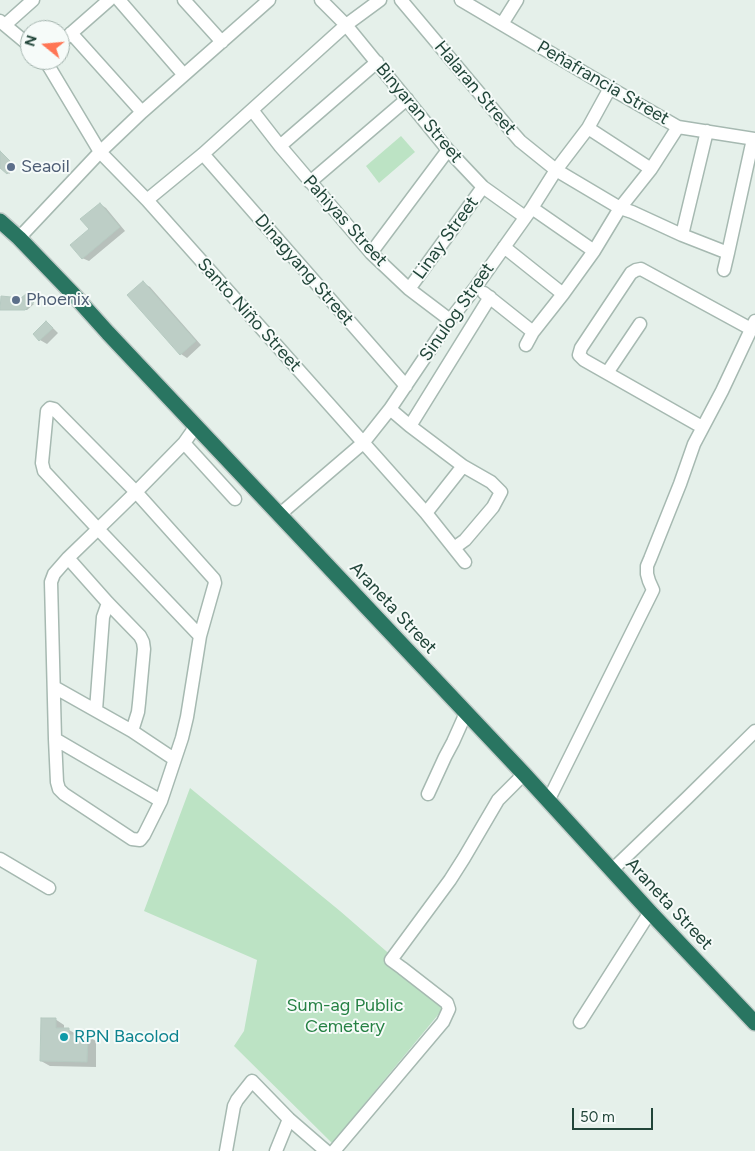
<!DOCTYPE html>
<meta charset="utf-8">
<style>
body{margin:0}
#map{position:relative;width:755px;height:1151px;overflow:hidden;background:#e5f0ea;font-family:Figtree,sans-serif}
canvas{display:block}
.north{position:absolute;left:20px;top:20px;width:50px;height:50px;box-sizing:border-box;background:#f6fbf9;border:1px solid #a1b2ac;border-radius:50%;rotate:287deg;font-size:14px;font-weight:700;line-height:20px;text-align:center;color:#214539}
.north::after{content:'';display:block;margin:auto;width:18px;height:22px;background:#ff7554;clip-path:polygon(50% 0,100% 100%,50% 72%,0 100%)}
.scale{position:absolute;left:572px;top:1108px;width:81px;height:22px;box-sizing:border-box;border:2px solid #214539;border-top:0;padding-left:6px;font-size:15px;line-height:18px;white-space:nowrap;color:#214539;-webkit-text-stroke:4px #f6fbf9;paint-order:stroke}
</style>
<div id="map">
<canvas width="755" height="1151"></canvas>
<div class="north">N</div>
<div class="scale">50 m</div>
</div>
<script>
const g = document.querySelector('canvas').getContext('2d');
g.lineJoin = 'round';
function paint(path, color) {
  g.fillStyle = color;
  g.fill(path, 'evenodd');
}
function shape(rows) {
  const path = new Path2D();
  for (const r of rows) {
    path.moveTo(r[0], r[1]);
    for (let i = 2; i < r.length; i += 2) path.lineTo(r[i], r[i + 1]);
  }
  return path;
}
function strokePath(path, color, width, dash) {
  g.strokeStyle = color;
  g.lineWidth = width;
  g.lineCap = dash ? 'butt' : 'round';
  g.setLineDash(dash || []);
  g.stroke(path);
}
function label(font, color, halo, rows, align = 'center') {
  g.font = font + ' Figtree,sans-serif';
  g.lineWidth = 4;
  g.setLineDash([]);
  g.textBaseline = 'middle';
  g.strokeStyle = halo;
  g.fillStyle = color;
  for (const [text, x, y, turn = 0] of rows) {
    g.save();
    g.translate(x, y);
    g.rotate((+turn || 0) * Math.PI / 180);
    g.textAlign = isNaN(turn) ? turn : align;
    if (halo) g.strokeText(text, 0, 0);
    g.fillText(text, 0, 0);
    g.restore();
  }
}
const green = shape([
 [401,136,415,152,379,183,366,166],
 [190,788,340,911,447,1004,332,1143,234,1046,244,1031,257,960,144,911]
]);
const shadow = shape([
 [5,157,16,167,9,174,0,166,0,159],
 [100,204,106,208,125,231,89,261,82,258,91,229],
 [143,283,150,287,201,345,187,358,181,354],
 [27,297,34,304,27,310,3,310,2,309],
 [46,323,52,327,58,333,47,344,40,340,34,334],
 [55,1019,64,1025,64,1030,69,1030,78,1035,78,1036,87,1036,96,1041,96,1067,50,1066,41,1061]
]);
const building = shape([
 [0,151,15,166,7,174,0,168,0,151],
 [100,203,120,227,82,259,70,245,89,229,80,219,100,203],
 [143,281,196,341,180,355,127,295,143,281],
 [26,294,34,302,25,310,0,310,1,296,21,298,26,294],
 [46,321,53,328,39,341,33,334,46,321],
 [41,1018,56,1018,56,1028,69,1028,69,1035,88,1035,87,1062,40,1061,41,1018]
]);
const street = shape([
 [119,0,184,75],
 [184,0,222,42],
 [321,0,346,25,448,150,483,187,525,217],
 [401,0,507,126,520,141,556,170,620,208,632,212,682,235,728,253,753,139],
 [461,0,610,88,678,127,755,139],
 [0,21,30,46],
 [502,24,517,0],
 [5,25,33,0],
 [71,33,142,112],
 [60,43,109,0],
 [45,60,100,152,147,200,426,513,465,562],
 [252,110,280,146,371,253,409,289,450,320],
 [588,128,651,169],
 [280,146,377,62],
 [203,154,406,386],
 [310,182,407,99],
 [147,200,203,154,346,25,380,0],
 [532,208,594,251],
 [682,235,707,131],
 [19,238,100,152,142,112,269,0],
 [504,247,563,294],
 [371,253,448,150],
 [724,270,728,253],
 [409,289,483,187],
 [484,293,533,332],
 [526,345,533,332,563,294,594,251,620,208,651,169,678,127],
 [607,373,640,324],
 [390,409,410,426,463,466,491,482,501,492,493,507,465,540,454,548],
 [196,426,184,443,136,492,98,529,68,558,54,574,51,582,55,739,57,782,59,789,64,794,132,839,140,840,144,835,161,801,182,738,187,717,200,636,215,583,214,579,136,492,54,409,50,408,47,411,42,463,44,471,98,529,200,636],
 [410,426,490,297],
 [702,427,584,360,579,355,581,348,631,273,636,270,641,269,751,329],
 [184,443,235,499],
 [426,513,463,466],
 [279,515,363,443,390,409,450,320,475,288,532,208,556,170,588,128,610,88],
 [68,558,108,603,140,636,143,642,144,649,139,703,138,712,132,731],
 [54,687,132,731,174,759],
 [96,710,103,617,108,603],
 [55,739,161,801],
 [428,794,445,757,453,742,466,713],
 [548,801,653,590,649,581,647,574,647,566,650,559,680,484,694,444,722,391,755,321],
 [0,859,49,888],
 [612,870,687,798,755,731],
 [580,1022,650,912],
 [226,1151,234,1106,237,1100,252,1081,289,1119,326,1151],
 [276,1151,289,1119],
 [334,1151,443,1022,449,1009,447,1003,402,968,391,960,450,880,464,858,498,800,524,774]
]);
const highway = shape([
 [0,221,19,238,73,294,108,333,524,774,650,912,755,1023]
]);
const markers = [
 [11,167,5,"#5c6f8a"],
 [16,300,5,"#5c6f8a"],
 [64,1037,5,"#0f9aa8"]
];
const streetNames = [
 ["Peñafrancia Street",603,83,30],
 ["Halaran Street",475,88,50],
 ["Binyaran Street",419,113,50],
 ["Pahiyas Street",345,221,48],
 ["Linay Street",446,238,-54],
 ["Dinagyang Street",304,270,49],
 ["Sinulog Street",457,312,-55],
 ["Santo Niño Street",249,315,48],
 ["Araneta Street",393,608,47],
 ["Araneta Street",669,904,47]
];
const serviceNames = [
 ["Seaoil",21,167],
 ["Phoenix",26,300]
];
const parkNames = [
 ["Sum-ag Public",345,1006],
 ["Cemetery",345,1027]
];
const cultureNames = [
 ["RPN Bacolod",74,1037]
];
paint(green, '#bce3c4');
paint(shadow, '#0003');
paint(building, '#bdcec6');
strokePath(building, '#b6cac1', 1);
strokePath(street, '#a6b9b1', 15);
strokePath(highway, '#c1cbc8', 18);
strokePath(street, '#fff', 12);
strokePath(highway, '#297561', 15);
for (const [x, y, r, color] of markers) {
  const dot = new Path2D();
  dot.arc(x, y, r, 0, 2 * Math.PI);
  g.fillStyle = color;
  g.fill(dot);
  strokePath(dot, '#f6fbf9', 2);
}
label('18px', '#214539', '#f6fbf9', streetNames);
label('18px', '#4e5e75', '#f6fbf9', serviceNames, 'left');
label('18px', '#268144', '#f6fbf9', parkNames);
label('18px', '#0d838f', '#f6fbf9', cultureNames, 'left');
</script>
